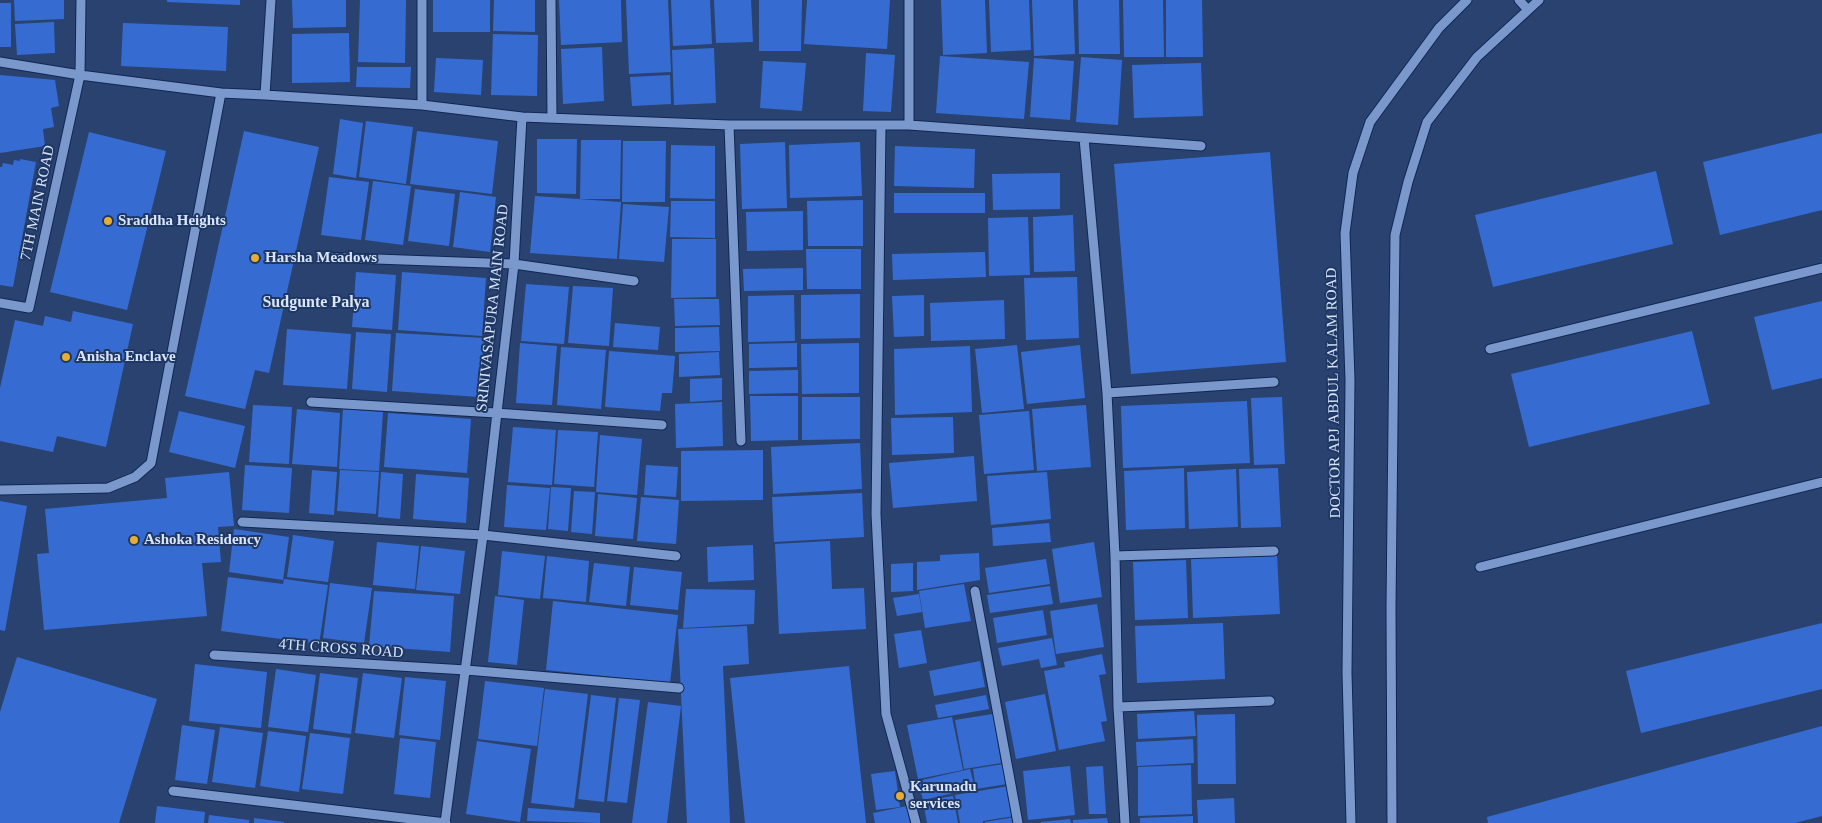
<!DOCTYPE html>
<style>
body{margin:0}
canvas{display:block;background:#294270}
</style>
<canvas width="1822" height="823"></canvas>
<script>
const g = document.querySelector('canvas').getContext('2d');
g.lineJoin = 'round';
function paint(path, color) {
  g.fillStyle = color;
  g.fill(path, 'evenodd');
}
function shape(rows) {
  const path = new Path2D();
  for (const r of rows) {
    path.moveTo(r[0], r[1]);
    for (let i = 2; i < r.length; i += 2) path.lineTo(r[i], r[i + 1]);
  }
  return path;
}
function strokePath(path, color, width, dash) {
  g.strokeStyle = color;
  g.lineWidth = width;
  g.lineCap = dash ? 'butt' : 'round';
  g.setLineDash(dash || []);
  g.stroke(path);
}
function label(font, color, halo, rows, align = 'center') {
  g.font = font + ' "Times New Roman",serif';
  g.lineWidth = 4;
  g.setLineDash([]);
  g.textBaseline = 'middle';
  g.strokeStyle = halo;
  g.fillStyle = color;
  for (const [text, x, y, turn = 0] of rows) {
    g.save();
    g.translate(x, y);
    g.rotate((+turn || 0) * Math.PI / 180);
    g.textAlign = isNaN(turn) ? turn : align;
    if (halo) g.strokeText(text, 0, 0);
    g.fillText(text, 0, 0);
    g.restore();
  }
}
const building = shape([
 [14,0,64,0,64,19,15,21],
 [167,0,240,0,240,5,167,2],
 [292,0,346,0,346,27,293,28],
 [360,0,406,0,405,63,358,62],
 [433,0,490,0,490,32,433,32],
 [494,0,535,0,535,32,493,31],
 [559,0,621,0,622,42,561,45],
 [626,0,668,0,671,72,629,74],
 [671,0,710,0,712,44,673,46],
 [714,0,751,0,753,42,716,43],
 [759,0,802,0,801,51,759,51],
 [807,0,890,0,887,49,804,44],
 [941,0,985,0,987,53,943,55],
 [989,0,1029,0,1031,50,991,52],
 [1032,0,1073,0,1075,54,1034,56],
 [1078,0,1119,0,1120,54,1079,54],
 [1123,0,1163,0,1164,57,1124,57],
 [1166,0,1202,0,1203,57,1166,57],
 [0,3,11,3,11,47,0,47],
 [54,22,55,53,17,55,15,24],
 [123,23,228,27,226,71,121,66],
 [349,33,350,82,292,83,292,34],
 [493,34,538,35,537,96,491,95],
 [602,47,604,101,563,104,561,49],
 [714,48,716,103,674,105,672,50],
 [866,53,895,55,891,112,863,111],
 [940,56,1029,62,1024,119,936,113],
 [1081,57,1122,60,1118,125,1076,122],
 [436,58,483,60,481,95,434,92],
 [1034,58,1074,61,1070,120,1030,117],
 [763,61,806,63,802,111,760,108],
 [1201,63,1203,116,1134,118,1132,65],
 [357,67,411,67,410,88,356,87],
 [0,75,55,80,59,106,51,108,54,127,43,129,45,146,0,153],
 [670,75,671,104,632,106,630,77],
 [340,119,363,123,356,178,333,174],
 [366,121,413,127,406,184,359,177],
 [244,131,319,147,269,373,255,370,245,409,185,396],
 [417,131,498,141,492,194,410,184],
 [89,132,166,151,127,310,50,292],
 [1822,133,1822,210,1720,235,1703,162],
 [537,139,577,139,576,194,537,193],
 [581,140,621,140,620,199,580,199],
 [623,141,666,141,665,202,622,202],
 [785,142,787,208,742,209,740,144],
 [860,142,862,196,790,198,789,145],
 [671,145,715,146,715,199,670,198],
 [895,146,975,149,974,188,894,186],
 [1270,152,1286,362,1131,374,1114,164],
 [20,159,36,162,13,287,0,285,0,167,2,167,3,163,13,165,14,160,20,161],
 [1656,171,1673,244,1493,287,1475,215],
 [1060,173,1060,209,993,210,992,174],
 [329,177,369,182,361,240,321,235],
 [373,181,411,186,403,245,365,240],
 [415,189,455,194,449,246,408,241],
 [460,192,496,197,490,252,453,247],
 [894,193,985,193,985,213,894,213],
 [535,196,621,202,617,259,530,253],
 [863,200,863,246,808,246,807,201],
 [671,201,715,201,715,238,670,237],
 [623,204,669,207,664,262,619,259],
 [803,211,803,250,747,251,746,212],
 [1073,215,1075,271,1034,272,1033,217],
 [1028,217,1030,275,989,276,988,218],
 [672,239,716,239,716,297,671,298],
 [806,249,861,249,861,289,807,289],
 [985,252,986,277,893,280,892,254],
 [803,268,803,290,744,291,743,269],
 [356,272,396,275,392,330,352,327],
 [402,272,486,278,482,336,398,330],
 [1077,277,1079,338,1026,340,1024,278],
 [526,284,569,287,564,344,521,341],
 [573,286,613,288,609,346,568,343],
 [860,294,860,338,801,339,801,295],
 [794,295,795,341,748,342,748,296],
 [924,295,924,336,894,337,892,296],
 [674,299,719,299,720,325,675,326],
 [1004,300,1005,339,931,341,930,303],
 [1822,301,1822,378,1772,390,1754,317],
 [73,311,133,324,106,447,57,436,53,452,0,441,0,388,15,320,43,326,45,316,71,322],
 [615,323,660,327,658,350,613,347],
 [719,327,720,351,675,352,675,328],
 [287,329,351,334,347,389,283,385],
 [1692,331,1710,404,1529,447,1511,374],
 [356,332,391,334,387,392,352,389],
 [396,333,484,338,479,397,392,391],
 [520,343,557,346,552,405,516,403],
 [797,343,797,367,749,368,749,344],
 [859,343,859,393,802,394,801,344],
 [1017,345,1024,409,982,413,975,349],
 [1080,345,1085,398,1027,404,1021,352],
 [970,346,972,412,895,415,894,349],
 [561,347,606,350,601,409,557,405],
 [609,351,675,356,672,393,662,393,660,411,605,407],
 [719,352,720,375,679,377,679,354],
 [798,370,798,393,749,394,749,371],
 [722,378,722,400,690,402,690,379],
 [750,396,798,396,798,440,751,441],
 [802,397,860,397,860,439,802,440],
 [1282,397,1285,464,1254,465,1251,398],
 [1247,401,1250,463,1123,468,1121,406],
 [722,402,723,446,676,448,675,404],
 [253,405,292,407,289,464,249,462],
 [1086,405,1091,467,1037,471,1032,409],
 [297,409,340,413,337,467,292,464],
 [343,409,383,412,379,471,339,469],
 [179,411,245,426,235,468,169,452],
 [1029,411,1034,470,984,474,979,415],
 [388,413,471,419,467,473,384,467],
 [953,417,954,453,892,455,891,418],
 [513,427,556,430,552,485,508,482],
 [558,430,598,432,594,487,554,484],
 [600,435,642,439,637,495,596,492],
 [860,443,862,489,773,494,771,447],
 [763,450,763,500,681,501,681,451],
 [974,456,977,501,893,508,889,463],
 [245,465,292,468,289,513,242,510],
 [646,465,678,467,676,497,644,495],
 [1184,468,1185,528,1126,530,1124,471],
 [1278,468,1281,527,1241,528,1239,469],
 [1236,469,1238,527,1189,529,1187,472],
 [312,470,337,472,334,515,309,513],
 [340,470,379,472,376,514,337,511],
 [229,472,234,526,218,527,221,562,202,563,207,616,44,630,37,554,49,553,45,509,167,498,165,478],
 [381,472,403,474,400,519,378,517],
 [1047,472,1051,519,991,525,987,476],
 [416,474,469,478,466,523,413,519],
 [507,485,550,488,546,530,504,527],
 [551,487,571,488,568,531,548,529],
 [574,491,595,492,592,534,571,532],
 [862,493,864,537,774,542,772,497],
 [598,494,637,498,633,539,595,536],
 [641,497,679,500,676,544,637,541],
 [0,501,27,506,5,631,0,630],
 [1049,523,1051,542,993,546,992,528],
 [234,529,289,537,283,580,229,572],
 [293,535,334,541,328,582,287,577],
 [830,541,832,589,864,588,866,629,779,634,775,544],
 [377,542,419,546,415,589,373,585],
 [1094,542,1102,597,1060,603,1052,549],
 [753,545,754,580,708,582,707,547],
 [421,546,465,551,460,594,416,590],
 [502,551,545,556,540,599,498,595],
 [979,553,980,580,917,590,917,562,940,561,940,555],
 [1277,554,1280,614,1193,618,1191,557],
 [547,556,589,561,586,602,543,598],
 [1046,559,1050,584,989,593,985,568],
 [1186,560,1188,618,1135,620,1133,562],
 [594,563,630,567,626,606,589,602],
 [913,563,913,591,891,592,891,564],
 [634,567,682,572,678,610,630,605],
 [228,577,283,584,284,579,328,585,319,644,221,631],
 [330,583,372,588,364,643,323,638],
 [964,584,971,621,925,628,919,591],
 [1050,586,1053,604,990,613,987,595],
 [686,589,755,590,754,624,683,628],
 [374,591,454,596,450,652,369,646],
 [919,594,922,612,897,616,893,598],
 [495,596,524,600,517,665,488,662],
 [553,601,678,615,670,683,546,670],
 [1097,604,1104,647,1056,654,1050,611],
 [1043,610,1047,635,997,643,993,618],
 [1223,623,1225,679,1137,683,1135,626],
 [1822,623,1822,689,1641,733,1626,671],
 [747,626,749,664,723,666,730,823,687,823,678,629],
 [921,630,927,663,899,668,894,634],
 [1052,638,1057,665,1041,668,1039,659,1002,666,998,648],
 [1102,654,1106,674,1099,675,1107,721,1101,722,1105,741,1059,750,1044,671,1065,667,1064,662],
 [17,657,157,699,119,823,0,823,0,712],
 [980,661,985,687,934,696,929,671],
 [195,664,267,672,261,728,189,721],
 [849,666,866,823,745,823,730,678],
 [276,669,316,675,308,732,268,727],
 [320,673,358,678,351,734,313,729],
 [363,673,402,678,394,738,355,733],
 [405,677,446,681,440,740,399,735],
 [485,681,544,688,537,746,478,739],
 [545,689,588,694,574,808,531,803],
 [1045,694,1056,751,1016,759,1005,702],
 [591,695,616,698,604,802,578,799],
 [986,695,989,709,938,718,935,705],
 [619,698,640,700,627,803,607,801],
 [648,702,681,706,667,823,632,823],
 [1194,711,1196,736,1138,739,1137,714],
 [993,714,1001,763,964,769,955,720],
 [1235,714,1236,784,1198,784,1197,715],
 [952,717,963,770,918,779,907,725],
 [182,725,215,730,207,784,175,780],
 [1822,726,1822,816,1795,823,1488,823,1487,817],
 [220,727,263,733,255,788,212,782],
 [268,731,306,736,299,792,260,786],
 [310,733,350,738,343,794,302,789],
 [400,738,436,742,430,798,394,794],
 [1193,739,1194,763,1137,766,1136,742],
 [477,741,531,749,520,822,466,814],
 [1003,764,1007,784,976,789,973,769],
 [1191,765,1192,814,1138,816,1138,767],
 [1070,766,1075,815,1028,820,1023,771],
 [1103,766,1106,814,1089,814,1086,767],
 [970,769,975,788,923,800,918,781],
 [895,771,900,807,876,810,871,774],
 [1009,786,1014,816,983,821,983,823,960,823,955,795],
 [953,796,958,823,927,823,923,801],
 [1234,798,1235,823,1198,823,1197,800],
 [157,806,205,812,204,823,155,823],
 [907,806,910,823,875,823,873,813],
 [528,808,600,813,600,823,527,821],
 [209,815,249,820,249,823,208,823],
 [1193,816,1193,823,1140,823,1140,818],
 [1015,817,1016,823,985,823,985,822],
 [254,818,284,822,284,823,254,823],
 [1107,818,1108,823,1073,823,1073,820],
 [1070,819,1071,823,1041,823,1041,822]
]);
const minor = shape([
 [271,0,265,95,422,105,522,117,514,264,483,535,445,823],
 [422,0,422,105],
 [551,0,552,118],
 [1519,0,1528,10],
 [0,62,80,75,221,93,265,95],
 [522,117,729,125,909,125,1201,146],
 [729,125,741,441],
 [909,125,909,0],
 [881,126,876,514,886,714,916,823],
 [1084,138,1107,393,1115,556,1118,707,1125,823],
 [321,257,514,264,634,281],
 [0,303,29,308,80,75,81,0],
 [1490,349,1822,268],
 [1107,393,1274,382],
 [311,402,496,413,662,425],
 [0,490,108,488,135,477,151,463,221,93],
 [242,522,483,535,676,556],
 [1115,556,1274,551],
 [1480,567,1822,482],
 [975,591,1018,823],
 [214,655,466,670,679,688],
 [1118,707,1270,701],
 [173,791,446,823],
 [1351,823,1347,673,1350,380,1345,233,1353,173,1370,122,1439,28,1467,0],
 [1392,823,1391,607,1395,235,1408,182,1427,122,1477,57,1539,0]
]);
const markers = [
 [108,221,5,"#e5ad36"],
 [255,258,5,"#e5ad36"],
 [66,357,5,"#e5ad36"],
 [134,540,5,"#e5ad36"],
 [900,796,5,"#e5ad36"]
];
const streetNames = [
 ["7TH MAIN ROAD",38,203,-78],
 ["SRINIVASAPURA MAIN ROAD",493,308,-84],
 ["DOCTOR APJ ABDUL KALAM ROAD",1334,393,-91],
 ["4TH CROSS ROAD",341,649,4]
];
const poiNames = [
 ["Sraddha Heights",118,221],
 ["Harsha Meadows",265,258],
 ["Anisha Enclave",76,357],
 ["Ashoka Residency",144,540],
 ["Karunadu",910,787],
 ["services",910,804]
];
const neighbourhoodNames = [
 ["Sudgunte Palya",316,303]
];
paint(building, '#366cd2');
strokePath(minor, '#102753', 11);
strokePath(minor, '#7b98cd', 9);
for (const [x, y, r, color] of markers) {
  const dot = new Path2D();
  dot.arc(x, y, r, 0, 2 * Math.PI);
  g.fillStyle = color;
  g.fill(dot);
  strokePath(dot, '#1f3764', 2);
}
label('15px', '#d8e5fb', '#1f3764', streetNames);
label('bold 15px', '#d8e5fb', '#1f3764', poiNames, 'left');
label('bold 16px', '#d8e5fb', '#1f3764', neighbourhoodNames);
</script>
